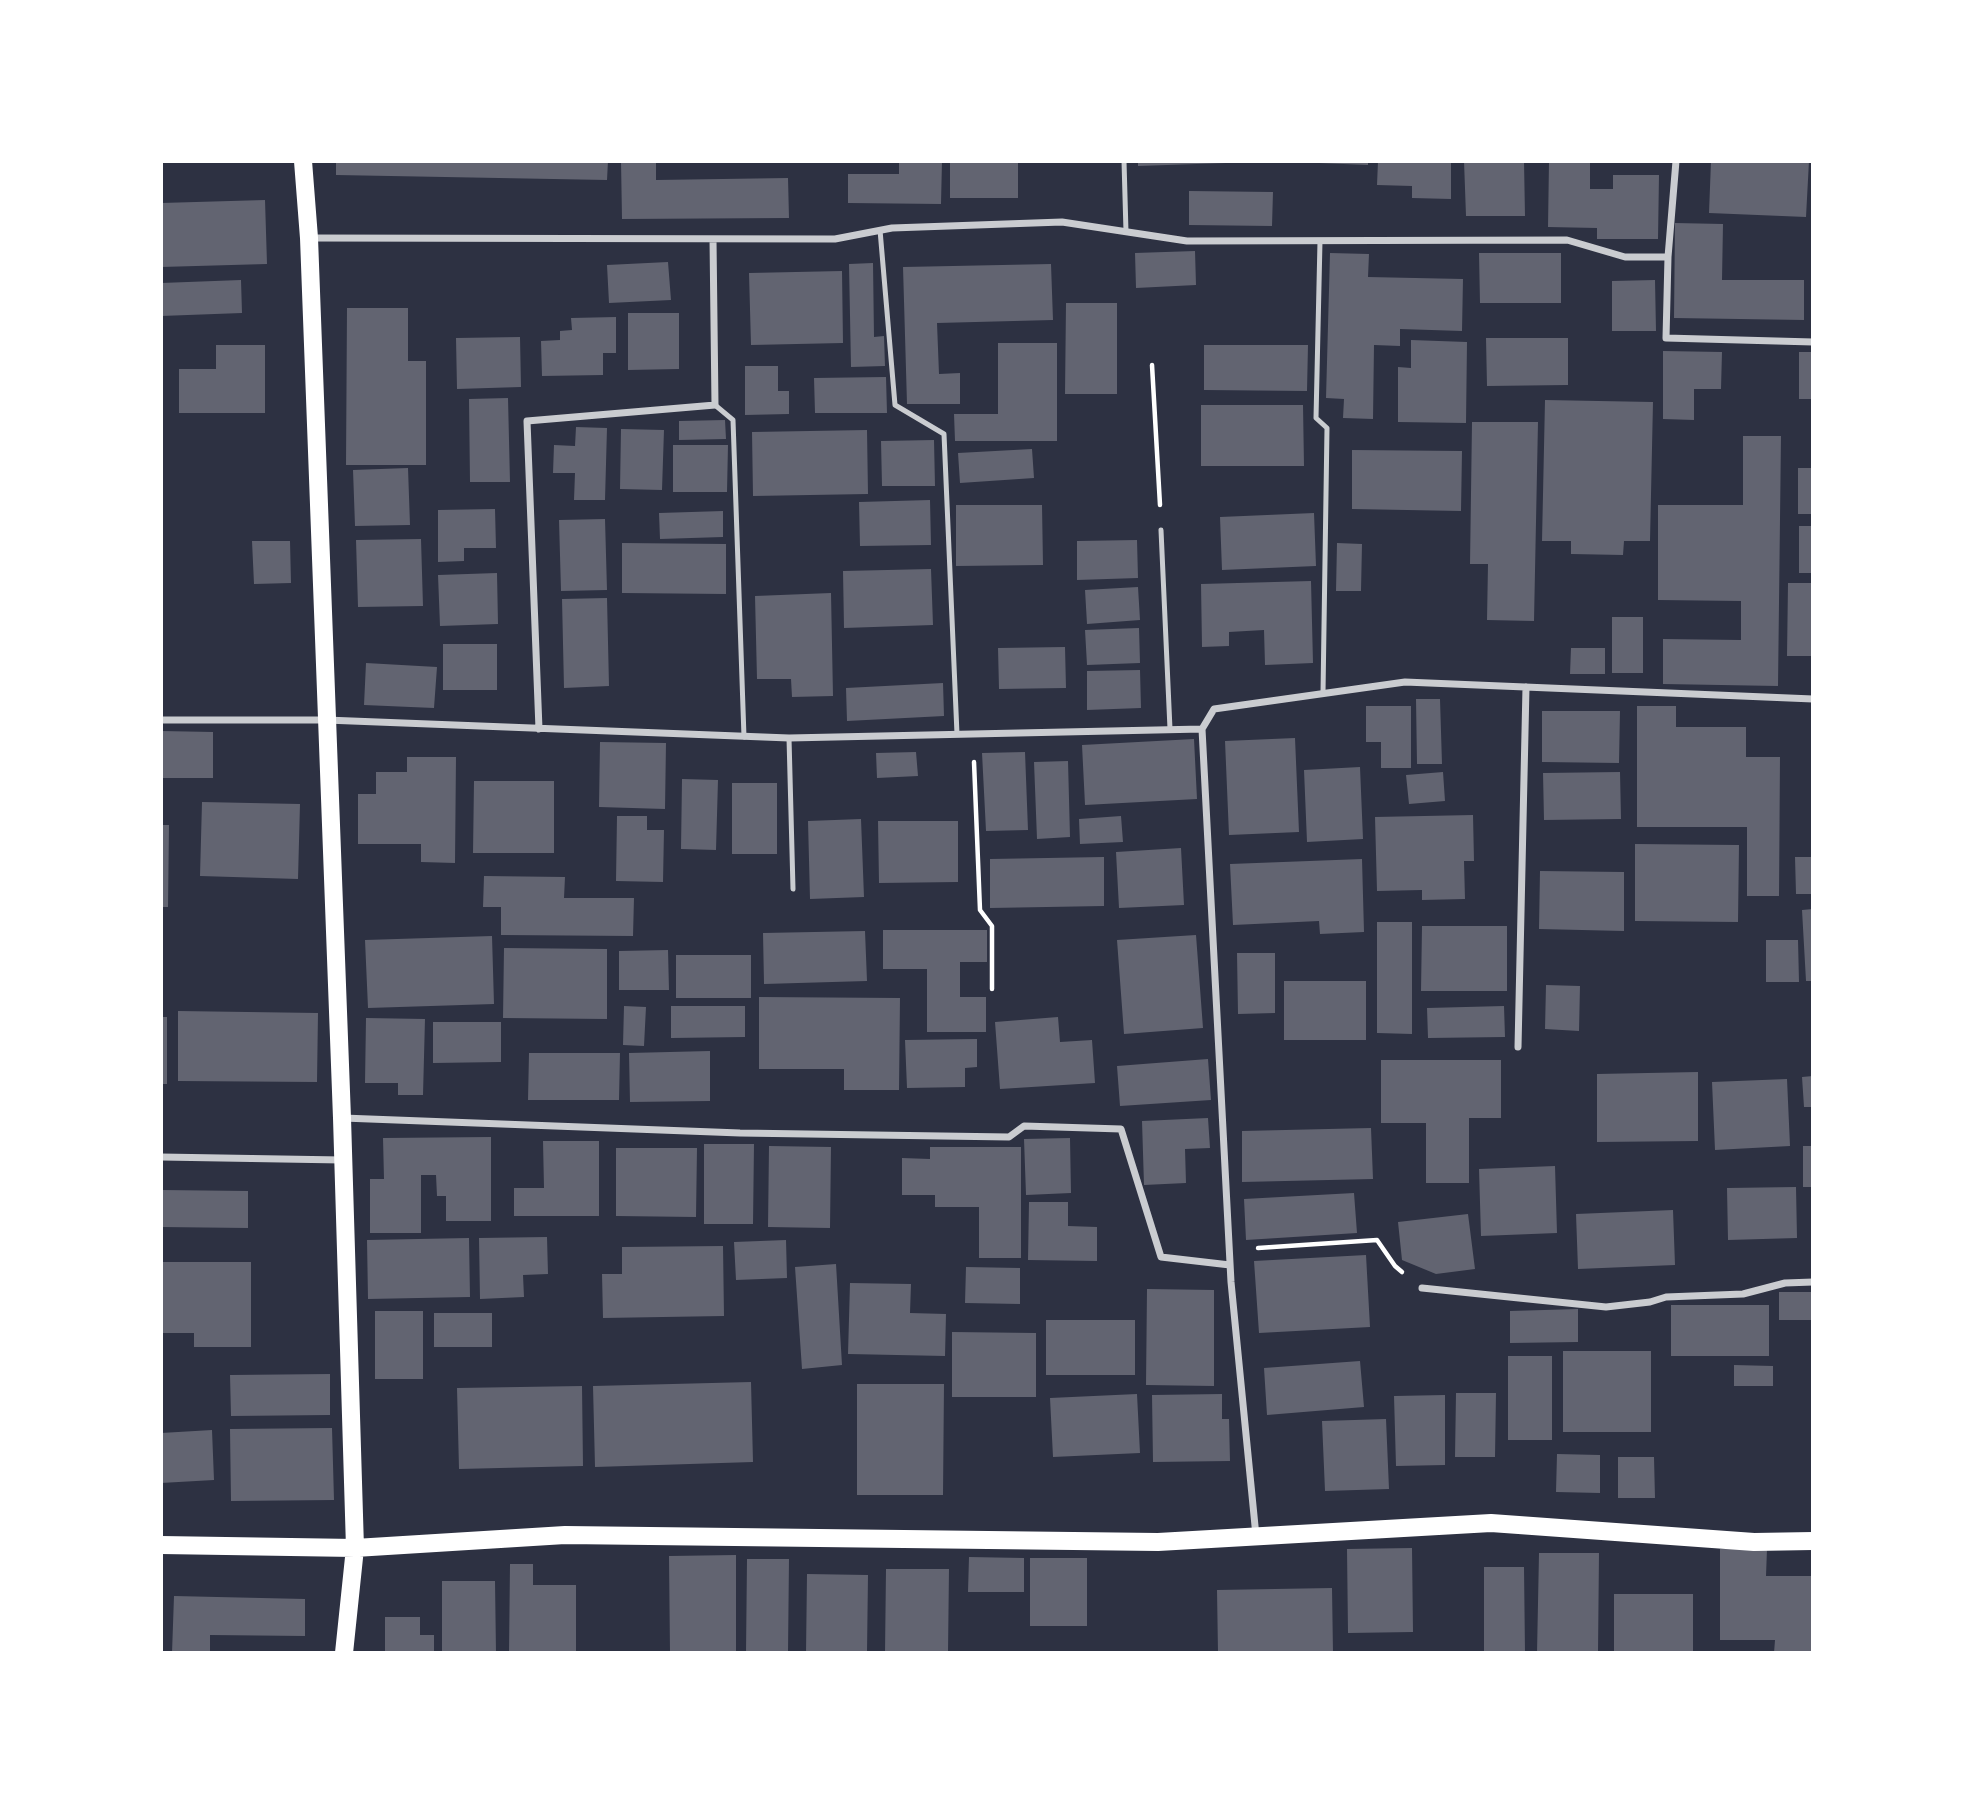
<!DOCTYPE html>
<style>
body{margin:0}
#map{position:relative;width:1974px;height:1814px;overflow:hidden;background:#2d3142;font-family:"Asap Condensed",sans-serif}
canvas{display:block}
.frame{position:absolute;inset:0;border:163px solid #fff;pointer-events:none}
</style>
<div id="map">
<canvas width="1974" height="1814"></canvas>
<div class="frame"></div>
</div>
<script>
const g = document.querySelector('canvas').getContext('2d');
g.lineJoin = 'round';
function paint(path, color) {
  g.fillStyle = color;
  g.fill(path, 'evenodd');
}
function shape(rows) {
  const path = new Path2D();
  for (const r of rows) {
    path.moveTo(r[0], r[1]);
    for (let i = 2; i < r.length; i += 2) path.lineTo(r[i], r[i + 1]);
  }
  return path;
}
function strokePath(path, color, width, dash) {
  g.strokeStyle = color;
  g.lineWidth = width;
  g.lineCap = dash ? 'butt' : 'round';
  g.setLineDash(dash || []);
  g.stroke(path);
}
const building = shape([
 [336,161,608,161,607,180,336,175],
 [621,161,656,161,656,180,788,178,789,218,622,219],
 [899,161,942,161,941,204,848,203,848,174,899,174],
 [950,161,1018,161,1018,198,950,198],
 [1138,161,1226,161,1226,163,1138,166],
 [1319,161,1368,161,1368,165,1319,163],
 [1378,161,1451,161,1451,199,1412,198,1412,186,1377,185],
 [1464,161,1524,161,1525,216,1466,216],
 [1549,161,1590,161,1590,189,1613,189,1613,175,1659,175,1658,239,1597,239,1597,228,1548,227],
 [1711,161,1809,161,1806,217,1709,213],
 [1189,191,1273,192,1272,226,1189,225],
 [265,200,267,264,161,267,161,203],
 [1675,223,1723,224,1722,280,1804,280,1804,320,1674,318],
 [1195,251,1196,285,1136,288,1135,253],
 [1330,253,1369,254,1368,277,1463,279,1462,331,1400,329,1400,346,1374,345,1373,419,1343,418,1344,399,1326,398],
 [1479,253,1561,253,1561,303,1480,303],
 [668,262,671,300,609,303,607,265],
 [873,263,874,337,884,336,885,366,851,367,849,264],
 [1051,264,1053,320,937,323,939,374,960,373,960,404,907,404,903,267],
 [842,271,843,343,751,345,749,273],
 [241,280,242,313,161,316,161,283],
 [1655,280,1656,331,1612,331,1612,281],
 [1066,303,1117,303,1117,394,1065,394],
 [347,308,408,308,408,361,426,361,426,465,346,465],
 [628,313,679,313,679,369,628,370],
 [616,317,616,353,603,353,603,375,542,376,541,341,560,340,560,331,572,330,571,318],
 [520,337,521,387,457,389,456,338],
 [1486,338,1568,338,1568,385,1487,386],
 [1411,340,1467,342,1466,423,1398,422,1398,367,1411,368],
 [998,343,1057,343,1057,441,955,441,954,414,998,414],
 [216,345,265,345,265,413,179,413,179,369,216,369],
 [1204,345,1308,345,1307,391,1204,390],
 [1663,351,1722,352,1721,389,1694,389,1694,420,1663,419],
 [1799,352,1813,352,1813,399,1799,399],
 [745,366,778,366,778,391,789,391,789,414,745,415],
 [886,377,887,413,815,413,814,378],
 [508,398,510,482,470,482,469,399],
 [1545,400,1653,402,1650,541,1624,541,1623,555,1571,554,1571,541,1542,541],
 [1201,405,1303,405,1304,466,1201,466],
 [725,420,726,439,679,440,679,421],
 [1472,422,1538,422,1534,621,1487,620,1488,564,1470,564],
 [576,427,607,428,605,500,574,500,575,473,553,473,554,445,575,446],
 [621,429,664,430,662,490,620,489],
 [867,430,868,494,753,496,752,432],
 [1743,436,1781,436,1778,686,1663,684,1663,639,1741,640,1741,601,1658,600,1658,505,1743,505],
 [934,440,935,486,882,486,881,441],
 [673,445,728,445,727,492,673,492],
 [1032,449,1034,478,960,483,958,453],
 [1352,450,1462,451,1461,511,1352,509],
 [408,468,410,525,355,526,353,470],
 [1798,468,1813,468,1813,514,1798,514],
 [930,500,931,545,860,546,859,502],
 [956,505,1042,505,1043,565,956,566],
 [495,509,496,548,464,548,464,561,438,562,438,510],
 [723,511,723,537,660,539,659,513],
 [1314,513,1316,566,1222,570,1220,517],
 [605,519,607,590,561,591,559,520],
 [1799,526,1813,526,1813,573,1799,573],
 [421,539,423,606,358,607,356,540],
 [1137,540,1138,578,1077,580,1077,541],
 [252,541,290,541,291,583,254,584],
 [622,543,726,544,726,594,622,593],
 [1337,543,1362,544,1361,591,1336,591],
 [931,569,933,625,844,628,843,571],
 [497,573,498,624,440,626,438,575],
 [1311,581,1313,663,1265,665,1264,630,1229,632,1229,646,1202,647,1201,584],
 [1788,583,1813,583,1813,656,1787,656],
 [1138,587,1140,620,1087,624,1085,590],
 [831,593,833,696,792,697,791,679,757,679,755,596],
 [607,598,609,686,564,688,562,599],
 [1612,617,1643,617,1643,673,1612,673],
 [1139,628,1140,663,1087,665,1085,630],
 [443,644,497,644,497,690,443,690],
 [1065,647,1066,688,999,689,998,648],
 [1571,648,1605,648,1605,674,1570,674],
 [366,663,437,667,434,708,364,705],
 [1140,670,1141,708,1087,710,1087,671],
 [943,683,944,716,847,721,846,688],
 [1416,699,1440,699,1442,764,1417,764],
 [1366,706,1411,706,1411,768,1381,768,1381,742,1366,742],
 [1637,706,1676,706,1676,727,1746,727,1746,757,1780,757,1779,896,1747,896,1747,827,1637,827],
 [1542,711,1620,711,1619,763,1542,762],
 [161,731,213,732,213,778,161,778],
 [1295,738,1299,832,1229,835,1225,741],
 [1194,739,1197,799,1085,805,1082,745],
 [600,742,666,743,665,809,599,807],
 [916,752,918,776,877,778,876,753],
 [1025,752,1028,830,986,831,982,753],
 [407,757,456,757,455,863,421,862,421,844,358,844,358,794,376,794,376,772,407,772],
 [1068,761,1070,837,1037,839,1034,762],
 [1360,767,1363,839,1307,842,1304,770],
 [1443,772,1445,801,1409,804,1406,775],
 [1620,772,1621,819,1544,820,1543,773],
 [682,779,718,780,716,850,681,849],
 [474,781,554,781,554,853,473,853],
 [732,783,777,783,777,854,732,854],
 [202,802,300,804,298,879,200,876],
 [1473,815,1474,861,1464,861,1465,899,1422,900,1422,890,1377,891,1375,817],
 [617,816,647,816,647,830,664,830,663,882,616,881],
 [1121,816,1123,842,1080,844,1079,819],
 [861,819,864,897,810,899,808,821],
 [878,821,958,821,958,882,879,883],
 [161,825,169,825,168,907,161,907],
 [1635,844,1739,845,1738,922,1635,921],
 [1181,848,1184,905,1119,908,1116,852],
 [1104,857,1104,906,990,908,990,859],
 [1795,857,1813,857,1813,894,1796,894],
 [1362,859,1364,932,1320,934,1319,921,1233,925,1230,864],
 [1540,871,1624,872,1624,931,1539,929],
 [484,876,565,877,564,898,634,898,633,936,501,935,501,907,483,907],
 [1813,909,1813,981,1806,981,1802,910],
 [1377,922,1412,922,1412,1034,1377,1033],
 [1422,926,1507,926,1507,991,1421,991],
 [883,930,987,930,987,962,960,962,960,997,986,997,986,1032,927,1032,927,969,883,969],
 [865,931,867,981,764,984,763,933],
 [1196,935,1203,1028,1124,1034,1117,940],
 [492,936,494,1004,368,1008,365,940],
 [1766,940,1798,940,1799,982,1766,982],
 [504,948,607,949,607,1019,503,1018],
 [668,950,669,990,619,990,619,951],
 [1237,953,1275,953,1275,1013,1238,1014],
 [676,955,751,955,751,998,676,998],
 [1284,981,1366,981,1366,1040,1284,1040],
 [1546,985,1580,986,1579,1031,1545,1029],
 [759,997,900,998,899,1090,844,1090,844,1069,759,1069],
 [624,1006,646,1007,644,1046,623,1045],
 [671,1006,745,1006,745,1037,671,1038],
 [1504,1006,1505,1037,1428,1038,1427,1008],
 [178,1011,318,1013,317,1082,178,1081],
 [161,1017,167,1017,167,1084,161,1084],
 [1058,1017,1060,1042,1092,1040,1095,1083,1000,1089,995,1022],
 [366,1018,425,1019,423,1095,398,1095,398,1083,365,1083],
 [433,1022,501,1022,501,1062,433,1063],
 [977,1039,977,1067,965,1068,965,1087,907,1088,905,1040],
 [710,1051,710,1101,630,1102,629,1053],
 [529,1053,620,1053,619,1100,528,1100],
 [1208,1059,1211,1100,1120,1106,1117,1066],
 [1381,1060,1501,1060,1501,1118,1469,1118,1469,1183,1426,1183,1426,1123,1381,1123],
 [1698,1072,1698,1141,1597,1142,1597,1074],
 [1813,1076,1813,1107,1804,1107,1802,1077],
 [1787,1079,1790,1146,1715,1150,1712,1082],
 [1208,1118,1210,1148,1185,1149,1186,1183,1144,1185,1142,1121],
 [1371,1128,1373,1179,1242,1182,1242,1131],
 [491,1137,491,1221,446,1221,446,1196,437,1196,436,1175,421,1175,421,1233,370,1233,370,1179,384,1179,383,1138],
 [1070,1138,1071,1193,1026,1195,1024,1139],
 [543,1141,599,1141,599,1216,514,1216,514,1188,544,1188],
 [704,1144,754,1144,753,1224,704,1224],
 [769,1146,831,1147,830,1228,768,1227],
 [1803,1146,1813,1146,1813,1187,1803,1187],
 [930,1147,1021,1147,1021,1258,979,1258,979,1207,935,1207,935,1195,902,1195,902,1158,930,1159],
 [616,1148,697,1148,696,1217,616,1216],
 [1555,1166,1557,1233,1481,1236,1479,1169],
 [1796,1187,1797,1238,1728,1240,1727,1188],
 [161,1190,248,1191,248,1228,161,1227],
 [1354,1193,1357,1233,1246,1240,1244,1199],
 [1029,1202,1068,1202,1068,1226,1097,1227,1097,1261,1028,1260],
 [1673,1210,1675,1265,1578,1269,1576,1214],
 [1468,1214,1475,1269,1436,1274,1402,1260,1398,1222],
 [547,1237,548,1274,523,1275,524,1297,480,1299,479,1238],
 [469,1238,470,1297,368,1299,367,1240],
 [786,1240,787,1278,736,1280,734,1242],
 [723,1246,724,1316,603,1318,602,1274,622,1274,622,1247],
 [1366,1255,1370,1327,1259,1333,1254,1261],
 [161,1262,251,1262,251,1347,194,1347,194,1333,161,1333],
 [836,1264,842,1365,802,1369,795,1267],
 [966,1267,1020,1268,1020,1304,965,1303],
 [850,1283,911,1284,910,1313,946,1314,945,1356,848,1354],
 [1147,1289,1214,1290,1214,1386,1146,1385],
 [1779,1292,1813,1292,1813,1320,1779,1320],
 [1671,1305,1769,1305,1769,1356,1671,1356],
 [1578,1309,1578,1342,1510,1343,1510,1311],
 [375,1311,423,1311,423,1379,375,1379],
 [434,1313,492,1313,492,1347,434,1347],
 [1046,1320,1135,1320,1135,1375,1046,1375],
 [952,1332,1036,1333,1036,1397,952,1397],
 [1563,1351,1651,1351,1651,1432,1563,1432],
 [1508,1356,1552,1356,1552,1440,1508,1440],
 [1360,1361,1364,1407,1267,1415,1264,1368],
 [1734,1365,1773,1366,1773,1386,1734,1386],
 [330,1374,330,1415,231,1416,230,1375],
 [751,1382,753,1462,595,1467,593,1386],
 [857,1384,944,1384,943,1495,857,1495],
 [582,1386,583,1466,459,1469,457,1388],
 [1456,1393,1496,1393,1495,1457,1455,1457],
 [1137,1394,1140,1453,1053,1457,1050,1398],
 [1222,1394,1222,1419,1229,1419,1230,1461,1153,1462,1152,1395],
 [1445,1395,1445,1465,1396,1466,1394,1396],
 [1386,1419,1389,1489,1325,1491,1322,1421],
 [332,1428,334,1500,231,1501,230,1429],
 [212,1430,214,1480,161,1483,161,1433],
 [1557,1454,1600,1455,1600,1493,1556,1492],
 [1618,1457,1654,1457,1655,1498,1618,1498],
 [1412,1548,1413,1632,1348,1633,1347,1549],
 [1720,1549,1767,1549,1766,1576,1813,1576,1813,1653,1774,1653,1775,1640,1720,1640],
 [1539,1553,1599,1553,1598,1653,1537,1653],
 [736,1555,736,1653,670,1653,669,1556],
 [969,1557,1024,1558,1024,1592,968,1592],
 [1030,1558,1087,1558,1087,1626,1030,1626],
 [747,1559,789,1559,788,1653,746,1653],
 [510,1564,533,1564,533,1585,576,1585,576,1653,509,1653],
 [1484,1567,1524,1567,1525,1653,1484,1653],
 [886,1569,949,1569,948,1653,885,1653],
 [807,1574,868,1575,867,1653,806,1653],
 [442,1581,495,1581,496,1653,442,1653],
 [1332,1588,1333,1653,1218,1653,1217,1590],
 [1614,1594,1693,1594,1693,1653,1614,1653],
 [174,1596,305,1599,305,1636,210,1635,210,1653,172,1653],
 [385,1617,420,1617,420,1635,434,1635,434,1653,385,1653]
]);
const path = shape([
 [1152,365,1160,505],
 [974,762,980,910,992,926,992,989],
 [1258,1248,1377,1240,1395,1266,1402,1272]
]);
const service = shape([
 [1124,161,1126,232],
 [880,230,895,405,944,434,957,734],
 [1320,241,1316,418,1327,428,1323,693],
 [715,405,733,420,744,737],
 [1161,530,1170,729],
 [789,738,793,889]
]);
const minor = shape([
 [1676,161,1668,257,1666,338,1813,342],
 [309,238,835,239,892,228,1062,222,1187,241,1567,240,1625,257,1668,257],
 [161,720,326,720,789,738,1202,729,1214,709,1405,682,1813,699],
 [539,729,527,421,715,405,713,239],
 [1202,729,1231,1282,1256,1536],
 [1518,1047,1526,687],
 [343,1118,740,1133,1009,1137,1024,1126,1121,1129,1161,1257,1230,1265],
 [161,1157,342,1160],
 [1422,1288,1606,1307,1650,1302,1666,1297,1743,1294,1785,1283,1813,1282]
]);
const primary = shape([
 [303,161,309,238,342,1118,355,1548,344,1653],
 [161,1545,355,1548,565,1535,1158,1542,1491,1523,1754,1542,1813,1541]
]);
paint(building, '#626471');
strokePath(path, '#fff', 4.5);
strokePath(service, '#caccd0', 5);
strokePath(minor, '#caccd0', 7);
strokePath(primary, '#fff', 18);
</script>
